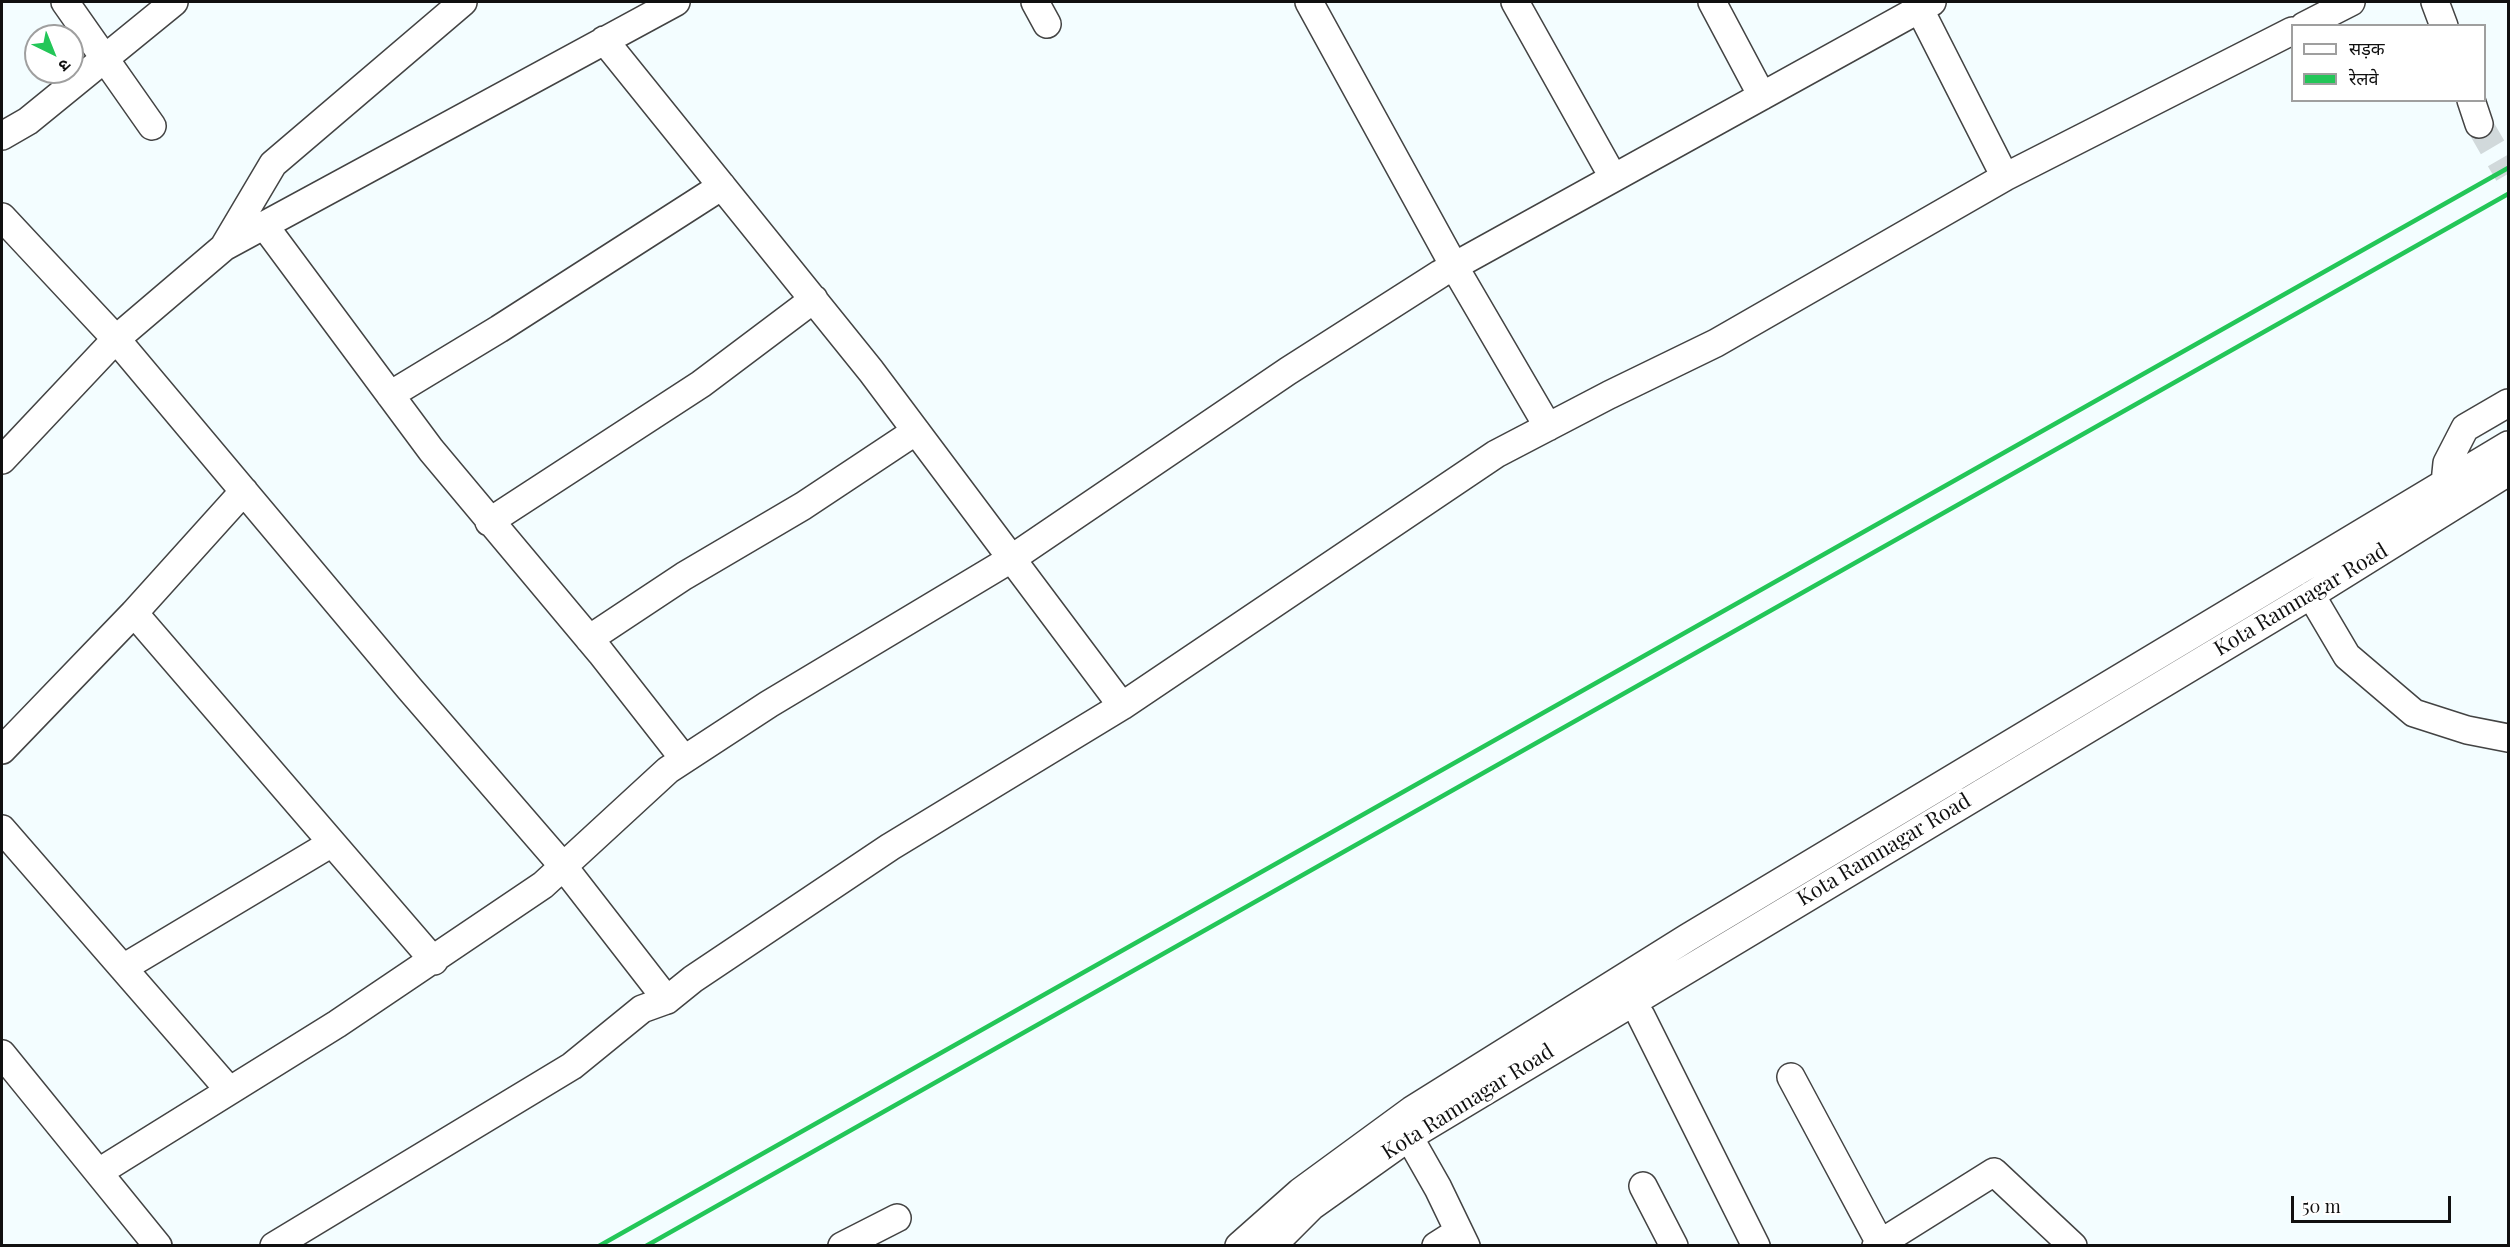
<!DOCTYPE html>
<meta charset="utf-8">
<style>
body{margin:0}
#map{position:relative;width:2510px;height:1247px;overflow:hidden;background:#f3fdff;font-family:"Playfair Display","Noto Sans Devanagari",serif}
canvas{display:block}
.frame{position:absolute;inset:0;border:3px solid #101010;pointer-events:none}
.legend{position:absolute;left:2291px;top:24px;width:195px;height:78px;box-sizing:border-box;background:#fff;border:2px solid #9f9f9f;margin:0;padding:8px 10px;list-style:none;font-size:18px;color:#101010}
.legend li{display:flex;align-items:center;gap:12px;height:30px}
.legend b{width:30px;border:2px solid #9f9f9f}
.north{position:absolute;left:24px;top:24px;width:60px;height:60px;box-sizing:border-box;background:#fff;border:2px solid #9f9f9f;border-radius:50%;rotate:137deg;font-size:16px;font-weight:700;line-height:24px;text-align:center;color:#101010}
.north::after{content:'';display:block;margin:auto;width:21px;height:27px;background:#23c658;clip-path:polygon(50% 0,100% 100%,50% 72%,0 100%)}
.scale{position:absolute;left:2291px;top:1196px;width:160px;height:27px;box-sizing:border-box;border:3px solid #101010;border-top:0;padding-left:8px;font-size:18px;line-height:21px;white-space:nowrap;color:#101010;-webkit-text-stroke:4px #fff;paint-order:stroke}
</style>
<div id="map">
<canvas width="2510" height="1247"></canvas>
<div class="frame"></div>
<ul class="legend">
<li><b style="height:8px;background:#fff"></b>सड़क</li>
<li><b style="height:8px;background:#23c658"></b>रेलवे</li>
</ul>
<div class="north">उ</div>
<div class="scale">50 m</div>
</div>
<script>
const g = document.querySelector('canvas').getContext('2d');
g.lineJoin = 'round';
function shape(rows) {
  const path = new Path2D();
  for (const r of rows) {
    path.moveTo(r[0], r[1]);
    for (let i = 2; i < r.length; i += 2) path.lineTo(r[i], r[i + 1]);
  }
  return path;
}
function strokePath(path, color, width, dash) {
  g.strokeStyle = color;
  g.lineWidth = width;
  g.lineCap = dash ? 'butt' : 'round';
  g.setLineDash(dash || []);
  g.stroke(path);
}
function label(font, color, halo, rows, align = 'center') {
  g.font = font + ' "Playfair Display",serif';
  g.lineWidth = 6;
  g.setLineDash([]);
  g.textBaseline = 'middle';
  g.strokeStyle = halo;
  g.fillStyle = color;
  for (const [text, x, y, turn = 0] of rows) {
    g.save();
    g.translate(x, y);
    g.rotate((+turn || 0) * Math.PI / 180);
    g.textAlign = isNaN(turn) ? turn : align;
    if (halo) g.strokeText(text, 0, 0);
    g.fillText(text, 0, 0);
    g.restore();
  }
}
const minorTunnel = shape([
 [2479,124,2508,174]
]);
const minor = shape([
 [65,2,152,126],
 [1035,2,1047,24],
 [1309,2,1454,266,1548,427],
 [1515,2,1613,177],
 [1712,2,1762,96],
 [1916,2,2005,177],
 [2435,2,2444,26],
 [2304,26,2351,2],
 [604,40,871,371,1122,706],
 [2471,100,2479,124],
 [2,136,28,121,174,2],
 [2,217,116,339,409,688,563,866,667,1000,642,1009,572,1066,274,1246],
 [264,225,431,450,601,653,684,759],
 [225,245,273,164,463,2],
 [390,395,499,329,722,186],
 [2,460,116,339,224,247,676,2],
 [2445,483,2447,463,2465,428,2508,403],
 [489,522,701,384,814,299],
 [2311,595,2347,656,2414,713,2467,730,2508,738],
 [134,613,434,961],
 [589,639,684,576,803,506,916,431],
 [2,750,134,613,244,491],
 [2,829,229,1090],
 [123,968,332,843],
 [667,1000,693,979,890,847,1122,706,1496,454,1609,395,1716,343,2005,177,2292,31],
 [1641,1016,1756,1246],
 [2,1054,158,1246],
 [1791,1077,1880,1243],
 [1409,1137,1438,1188,1466,1246],
 [99,1172,337,1024,543,885,668,770,769,704,1011,559,1288,371,1440,274,1932,2],
 [1643,1186,1674,1246],
 [842,1246,897,1218],
 [1239,1246,1300,1192,1412,1110,1687,938,2508,445],
 [1272,1246,1312,1206,1409,1137,2311,595,2508,472],
 [1436,1246,1458,1232],
 [1876,1246,1994,1172,2073,1246]
]);
const rail = shape([
 [599,1246,2508,168],
 [646,1246,2508,194]
]);
const streetNames = [
 ["Kota Ramnagar Road",2301,600,-31],
 ["Kota Ramnagar Road",1884,850,-31],
 ["Kota Ramnagar Road",1468,1102,-32]
];
strokePath(minorTunnel, '#d1d9db', 27, [27, 14]);
strokePath(minor, '#434343', 30);
strokePath(minor, '#fff', 27);
strokePath(rail, '#23c658', 4.5);
label('21px', '#101010', '#fff', streetNames);
</script>
